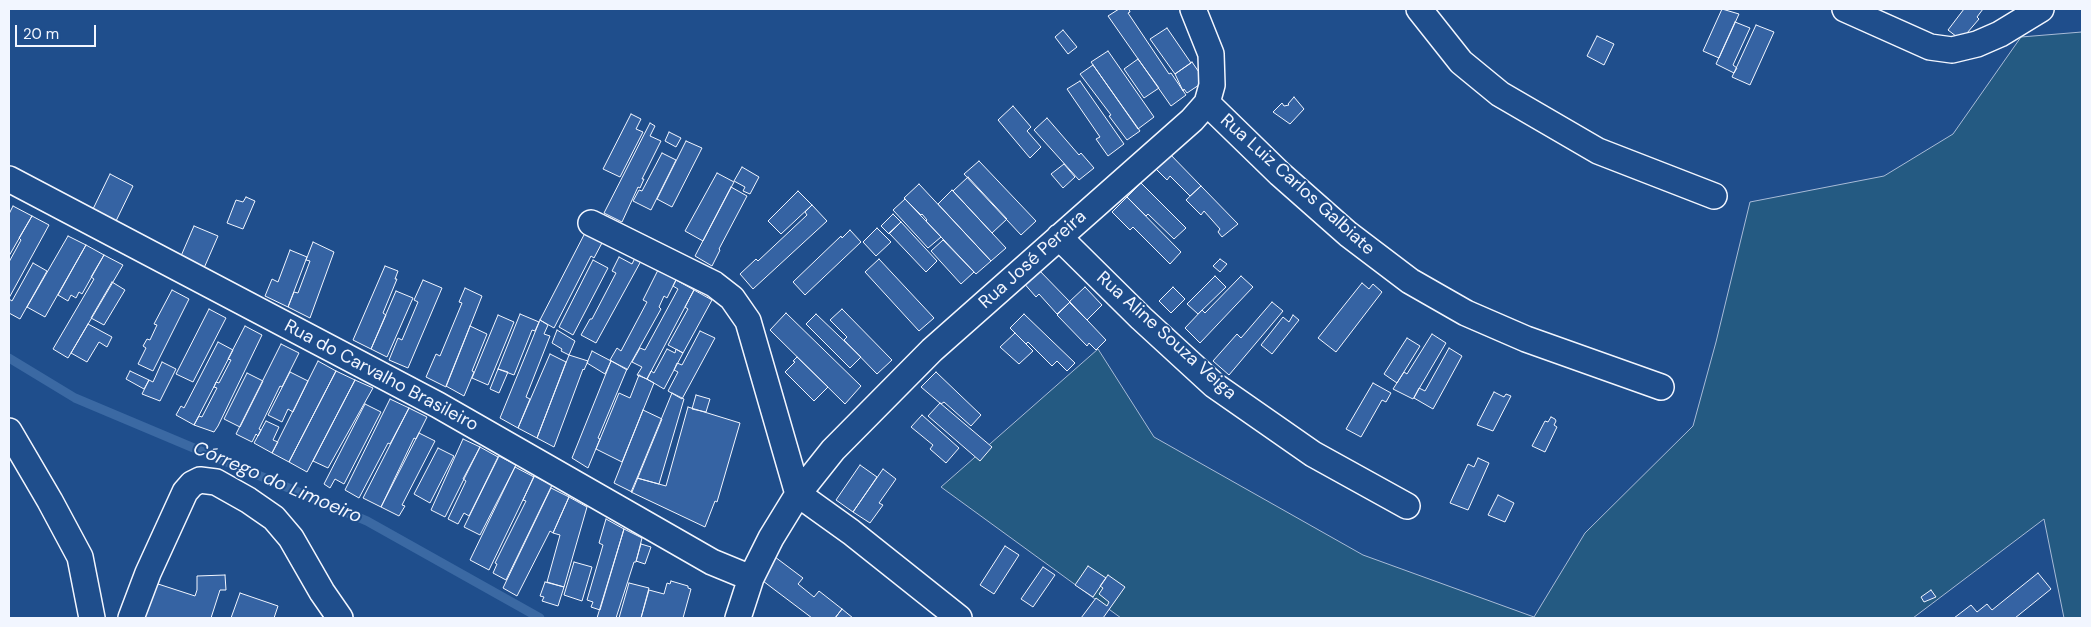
<!DOCTYPE html>
<meta charset="utf-8">
<style>
body{margin:0}
#map{position:relative;width:2091px;height:627px;overflow:hidden;background:#1f4e8c;font-family:"DM Sans",sans-serif}
canvas{display:block}
.frame{position:absolute;inset:0;border:10px solid #f2f6ff;pointer-events:none}
.scale{position:absolute;left:15px;top:25px;width:81px;height:22px;box-sizing:border-box;border:2px solid #f2f6ff;border-top:0;padding-left:6px;font-size:15px;line-height:18px;white-space:nowrap;color:#f2f6ff;-webkit-text-stroke:4px #1f4e8c;paint-order:stroke}
</style>
<div id="map">
<canvas width="2091" height="627"></canvas>
<div class="frame"></div>
<div class="scale">20 m</div>
</div>
<script>
const g = document.querySelector('canvas').getContext('2d');
g.lineJoin = 'round';
function paint(path, color) {
  g.fillStyle = color;
  g.fill(path, 'evenodd');
}
function shape(rows) {
  const path = new Path2D();
  for (const r of rows) {
    path.moveTo(r[0], r[1]);
    for (let i = 2; i < r.length; i += 2) path.lineTo(r[i], r[i + 1]);
  }
  return path;
}
function strokePath(path, color, width, dash) {
  g.strokeStyle = color;
  g.lineWidth = width;
  g.lineCap = dash ? 'butt' : 'round';
  g.setLineDash(dash || []);
  g.stroke(path);
}
function label(font, color, halo, rows, align = 'center') {
  g.font = font + ' "DM Sans",sans-serif';
  g.lineWidth = 4;
  g.setLineDash([]);
  g.textBaseline = 'middle';
  g.strokeStyle = halo;
  g.fillStyle = color;
  for (const [text, x, y, turn = 0] of rows) {
    g.save();
    g.translate(x, y);
    g.rotate((+turn || 0) * Math.PI / 180);
    g.textAlign = isNaN(turn) ? turn : align;
    if (halo) g.strokeText(text, 0, 0);
    g.fillText(text, 0, 0);
    g.restore();
  }
}
const green = shape([
 [2082,32,2082,618,2064,618,2044,519,1913,618,1121,618,941,487,1098,349,1154,437,1363,555,1534,617,1585,533,1693,426,1716,342,1750,202,1884,176,1953,134,2021,37,2082,32]
]);
const stream = shape([
 [9,358,75,398,367,521,540,618]
]);
const building = shape([
 [1119,9,1129,9,1130,12,1128,13,1169,74,1171,73,1186,95,1171,106,1108,16,1119,9],
 [1722,9,1739,14,1719,58,1703,51,1722,9],
 [1964,9,1983,9,1977,17,1979,19,1961,40,1948,30,1964,9],
 [1735,22,1750,28,1733,65,1737,68,1734,73,1716,64,1735,22],
 [1756,25,1774,32,1750,85,1732,77,1756,25],
 [1167,28,1191,63,1175,74,1150,39,1167,28],
 [1063,30,1077,47,1068,54,1055,37,1063,30],
 [1597,36,1614,44,1604,65,1587,56,1597,36],
 [1108,51,1154,117,1138,129,1091,62,1108,51],
 [1138,59,1159,88,1144,98,1124,69,1138,59],
 [1192,62,1205,81,1187,93,1184,89,1183,91,1175,74,1192,62],
 [1093,65,1140,131,1127,140,1109,116,1111,115,1080,74,1093,65],
 [1080,81,1124,144,1108,156,1096,139,1100,137,1067,89,1080,81],
 [1294,97,1304,109,1290,124,1273,112,1282,103,1284,106,1289,105,1288,104,1294,97],
 [1013,106,1031,127,1027,131,1041,147,1030,158,998,120,1013,106],
 [631,114,641,119,636,129,643,132,620,177,603,169,631,114],
 [1047,118,1079,155,1081,153,1094,168,1079,180,1034,130,1047,118],
 [650,123,655,126,650,136,661,141,642,179,644,179,640,188,638,187,622,222,604,213,650,123],
 [669,132,681,138,676,147,665,141,669,132],
 [686,141,702,148,672,207,657,199,686,141],
 [1165,149,1201,186,1190,196,1170,176,1167,180,1150,163,1165,149],
 [662,153,676,160,651,210,633,201,639,190,642,191,662,153],
 [979,161,1036,221,1021,235,964,174,979,161],
 [1064,164,1075,177,1063,188,1051,174,1064,164],
 [742,167,759,177,750,194,743,191,745,187,734,181,742,167],
 [717,173,734,182,703,241,685,231,717,173],
 [110,174,133,186,116,221,93,209,110,174],
 [968,177,1007,219,992,233,953,191,968,177],
 [1141,183,1186,228,1174,239,1148,214,1146,216,1127,197,1141,183],
 [919,184,991,261,976,274,926,221,927,220,922,214,921,215,904,198,919,184],
 [1201,186,1238,224,1222,237,1218,232,1220,229,1204,211,1201,215,1186,200,1201,186],
 [731,187,747,196,719,249,720,250,712,266,695,256,731,187],
 [952,190,1006,248,991,261,938,204,952,190],
 [798,191,812,205,781,234,768,221,798,191],
 [246,197,255,201,243,229,227,223,236,200,243,202,246,197],
 [1127,197,1181,252,1170,264,1133,227,1130,230,1112,212,1127,197],
 [905,199,941,237,928,248,893,210,905,199],
 [812,205,827,221,753,289,740,274,756,259,758,261,807,215,805,212,812,205],
 [13,206,32,216,9,256,9,214,13,206],
 [893,214,901,222,889,234,881,226,893,214],
 [32,216,49,225,9,298,9,262,21,240,19,238,32,216],
 [901,222,937,261,926,272,889,233,901,222],
 [194,226,218,236,204,268,181,256,194,226],
 [877,228,891,242,876,256,863,242,877,228],
 [850,230,861,242,805,295,793,282,841,236,842,238,850,230],
 [586,231,603,241,594,258,591,256,554,328,540,320,586,231],
 [68,236,86,245,45,317,27,307,68,236],
 [943,240,974,272,961,284,931,251,943,240],
 [313,242,334,252,310,318,288,307,294,292,298,293,310,261,306,260,313,242],
 [86,245,104,255,82,294,79,292,76,298,71,295,68,301,58,295,86,245],
 [290,250,307,257,288,307,265,296,272,279,278,282,290,250],
 [104,255,123,265,68,358,53,349,94,279,91,277,104,255],
 [619,257,632,264,635,258,641,261,596,343,581,335,590,319,592,319,616,273,612,271,619,257],
 [879,259,934,318,919,331,865,272,879,259],
 [1220,259,1227,264,1220,272,1213,266,1220,259],
 [593,260,608,268,573,335,559,327,593,260],
 [33,263,47,271,20,319,9,313,9,299,12,301,33,263],
 [385,266,398,271,395,279,397,279,383,313,386,315,371,349,353,340,385,266],
 [1036,267,1070,302,1057,314,1039,294,1036,297,1022,281,1036,267],
 [658,270,676,280,667,298,664,296,659,307,661,309,627,370,610,360,617,348,621,351,647,302,643,300,658,270],
 [1215,276,1226,287,1198,314,1187,304,1215,276],
 [1241,276,1253,287,1200,343,1185,328,1202,310,1205,313,1241,276],
 [423,280,442,288,408,368,389,360,398,338,402,340,418,302,414,300,423,280],
 [676,280,694,290,647,379,637,375,642,367,632,362,640,348,645,350,678,289,673,286,676,280],
 [112,282,125,290,104,325,91,318,112,282],
 [1362,283,1369,289,1373,284,1382,292,1336,352,1318,338,1362,283],
 [1085,287,1102,305,1087,320,1069,302,1085,287],
 [1173,287,1185,299,1171,313,1159,301,1173,287],
 [465,288,482,296,446,387,426,377,436,354,440,356,462,303,459,302,465,288],
 [172,290,189,299,153,371,138,364,146,348,143,346,147,339,150,340,157,325,154,324,172,290],
 [694,290,712,300,683,353,668,345,688,309,685,307,694,290],
 [396,291,413,298,387,357,371,349,396,291],
 [1070,302,1106,340,1096,350,1089,343,1087,346,1057,315,1070,302],
 [1272,302,1283,311,1229,375,1213,361,1237,334,1241,338,1272,302],
 [209,309,226,318,193,382,176,374,209,309],
 [842,309,892,360,877,374,844,340,847,337,830,320,842,309],
 [786,313,861,386,845,404,770,330,786,313],
 [520,314,539,322,535,331,532,330,514,375,498,369,520,314],
 [816,314,861,357,850,368,806,324,816,314],
 [1024,314,1075,363,1067,371,1057,361,1052,366,1028,342,1026,344,1010,328,1024,314],
 [498,315,514,322,488,385,472,378,498,315],
 [1293,315,1299,320,1272,354,1261,345,1283,317,1289,322,1293,315],
 [540,320,548,325,544,334,550,336,526,397,530,399,518,428,500,418,540,320],
 [88,324,112,337,107,347,99,342,87,362,71,353,88,324],
 [245,326,262,335,218,426,214,432,194,425,199,416,202,417,217,388,214,387,216,382,219,383,231,360,228,359,245,326],
 [470,326,487,334,472,371,474,372,464,396,446,386,470,326],
 [557,330,575,341,569,355,561,351,562,349,552,343,557,330],
 [700,331,715,338,682,399,668,391,678,372,674,370,677,363,682,365,700,331],
 [1015,333,1033,351,1019,364,1000,347,1015,333],
 [1432,334,1446,343,1413,399,1393,389,1404,372,1407,374,1432,334],
 [1407,338,1420,346,1397,383,1384,374,1407,338],
 [218,342,233,350,194,425,176,415,181,406,184,408,218,342],
 [281,344,299,353,282,387,280,386,259,429,261,430,258,436,256,434,252,442,236,434,281,344],
 [1449,348,1462,356,1433,409,1414,398,1419,388,1425,391,1449,348],
 [667,349,675,353,676,349,683,353,664,389,647,379,651,371,654,373,667,349],
 [592,351,611,361,605,374,587,363,592,351],
 [550,354,566,362,537,438,518,428,550,354],
 [569,355,588,361,584,370,583,369,554,447,537,438,569,355],
 [797,357,828,387,814,401,785,372,795,362,793,361,797,357],
 [318,361,336,371,289,462,272,453,318,361],
 [611,361,627,369,598,438,600,439,588,468,572,458,611,361],
 [162,362,176,369,160,401,142,394,149,380,153,382,162,362],
 [498,369,508,372,499,393,490,389,498,369],
 [130,371,149,380,144,389,126,379,130,371],
 [336,371,355,380,307,472,289,462,336,371],
 [290,372,308,381,293,412,288,409,282,422,268,415,290,372],
 [936,372,981,415,971,426,944,402,941,404,921,387,936,372],
 [247,373,263,381,240,427,224,419,247,373],
 [639,375,654,383,622,462,596,449,619,393,630,398,639,375],
 [355,380,373,388,328,468,313,461,355,380],
 [1373,383,1391,393,1386,402,1382,400,1361,437,1346,429,1373,383],
 [1494,392,1504,397,1506,394,1511,396,1493,431,1477,425,1494,392],
 [672,393,684,399,659,484,637,478,672,393],
 [696,395,710,399,706,412,692,409,696,395],
 [390,399,409,408,390,444,388,443,359,498,345,490,390,399],
 [940,403,992,447,980,461,928,416,940,403],
 [365,404,381,412,344,484,335,479,330,488,324,484,365,404],
 [688,407,740,423,717,502,715,501,705,527,631,492,637,478,666,486,688,407],
 [409,408,427,417,416,439,414,438,381,507,363,498,409,408],
 [643,410,662,419,632,492,614,483,643,410],
 [922,415,959,448,946,463,930,449,933,445,911,427,922,415],
 [1551,417,1555,419,1556,421,1554,425,1557,427,1545,452,1532,446,1545,421,1548,422,1551,417],
 [266,421,279,427,273,440,278,442,272,453,254,443,266,421],
 [419,433,435,441,402,505,405,506,399,516,381,507,419,433],
 [463,439,480,447,445,517,431,510,463,439],
 [480,447,498,457,469,516,464,513,458,524,448,519,466,481,463,479,480,447],
 [438,448,454,456,430,503,414,494,438,448],
 [499,456,516,465,480,535,464,527,499,456],
 [1478,458,1489,463,1468,510,1450,503,1468,464,1474,467,1478,458],
 [860,465,877,477,853,512,836,500,860,465],
 [515,467,534,477,489,570,470,560,515,467],
 [883,469,896,479,879,503,883,505,870,523,853,512,883,469],
 [534,476,552,485,506,580,493,573,497,564,495,563,526,501,523,500,534,476],
 [551,488,569,497,553,533,550,531,517,596,503,588,551,488],
 [1498,495,1514,503,1505,522,1488,515,1498,495],
 [569,497,587,507,564,587,547,582,560,535,553,533,569,497],
 [606,519,624,529,600,610,591,607,593,602,587,600,603,545,599,543,606,519],
 [624,529,642,538,636,562,634,562,616,618,597,618,624,529],
 [641,544,651,547,645,564,636,561,641,544],
 [1005,546,1019,555,994,594,980,585,1005,546],
 [771,554,803,578,798,584,814,597,819,591,842,609,835,618,812,618,763,581,771,554],
 [574,562,592,567,582,601,564,595,574,562],
 [1088,566,1106,578,1093,597,1075,585,1088,566],
 [1043,567,1055,575,1033,607,1021,599,1043,567],
 [2038,573,2051,589,2015,618,1954,618,1971,605,1977,612,1987,604,1992,610,2038,573],
 [225,575,226,590,220,590,211,618,137,618,155,583,195,596,197,590,197,576,225,575],
 [1108,575,1125,587,1103,618,1081,618,1096,598,1107,606,1109,602,1099,594,1103,588,1100,586,1108,575],
 [671,581,688,586,688,588,691,589,683,618,641,618,649,590,664,594,667,583,670,584,671,581],
 [545,582,564,587,558,606,542,601,544,597,540,596,545,582],
 [629,583,649,588,641,618,619,618,629,583],
 [1931,590,1936,597,1924,602,1921,597,1931,590],
 [240,593,278,606,274,618,231,618,240,593],
 [842,609,853,618,835,618,842,609]
]);
const street = shape([
 [1419,9,1461,62,1500,94,1598,151,1714,196],
 [1845,9,1930,47,1952,50,1977,44,2000,34,2041,9],
 [1207,103,1280,174,1348,234,1410,281,1466,313,1526,339,1661,387],
 [9,179,438,405,712,562,751,578],
 [591,223,714,284,732,298,748,321,798,494],
 [1059,237,1141,318,1214,385,1313,454,1407,506],
 [9,431,50,501,80,557,92,618],
 [798,494,851,532,959,618],
 [131,618,148,573,185,492,192,484,200,480,216,482,248,500,274,518,291,538,322,592,340,618],
 [738,618,751,578,771,538,798,494,833,450,932,350,1192,120,1207,103,1212,85,1211,54,1193,9]
]);
const streetNames = [
 ["Rua Luiz Carlos Galbiate",1297,185,42],
 ["Rua José Pereira",1033,260,-42],
 ["Rua Aline Souza Veiga",1166,336,42],
 ["Rua do Carvalho Brasileiro",381,376,28]
];
const waterNames = [
 ["Córrego do Limoeiro",277,483,23]
];
paint(green, '#245a82');
strokePath(green, '#a8bbd7', 1);
strokePath(stream, '#3b69a3', 9);
paint(building, '#3563a3');
strokePath(building, '#f2f6ff', 1);
strokePath(street, '#f2f6ff', 28);
strokePath(street, '#1f4e8c', 25);
label('18px', '#f2f6ff', '#1f4e8c', streetNames);
label('italic 19px', '#f2f6ff', '#1f4e8c', waterNames);
</script>
